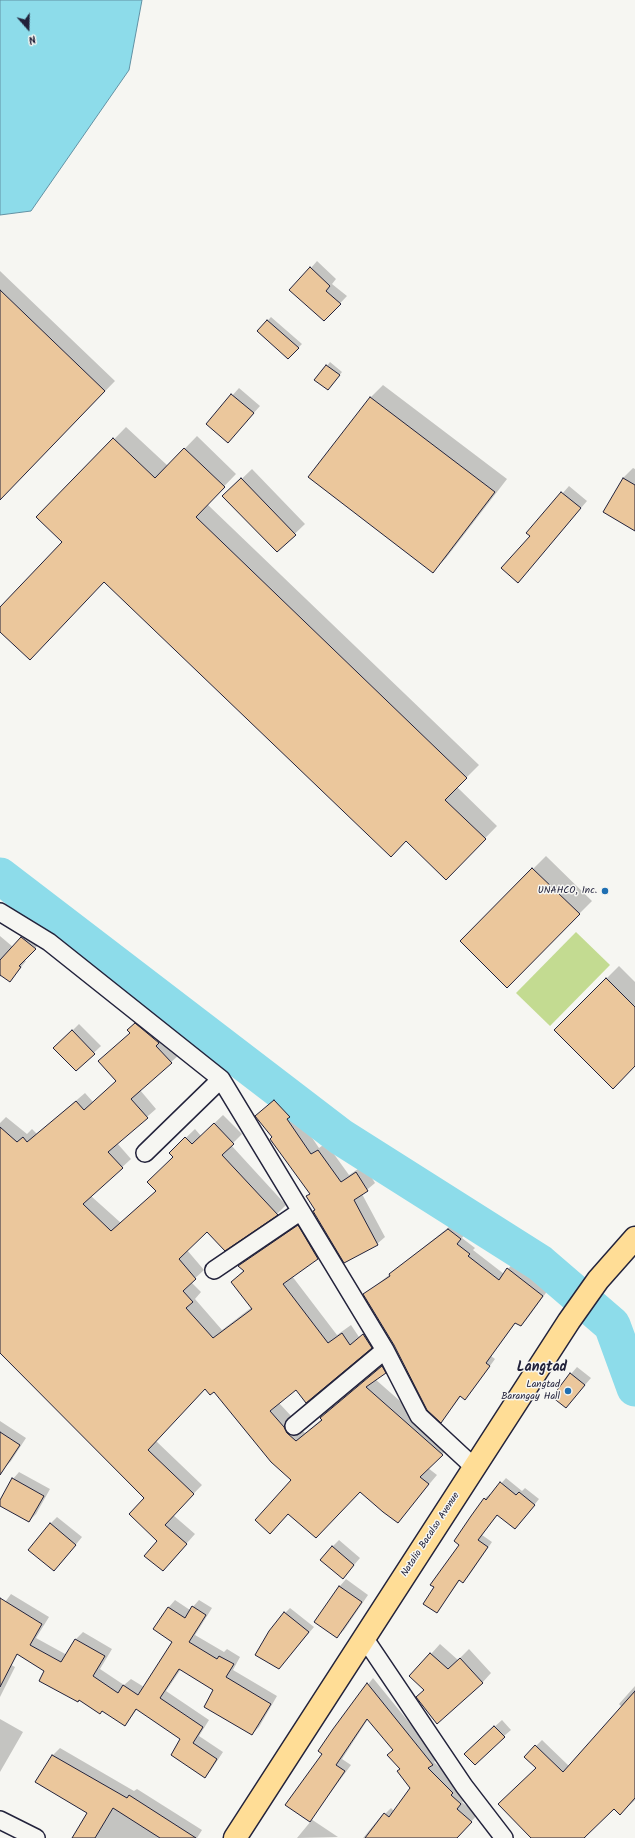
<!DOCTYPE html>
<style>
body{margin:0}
#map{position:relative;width:635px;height:1838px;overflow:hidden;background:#f6f6f2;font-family:Kalam,sans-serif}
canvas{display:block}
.north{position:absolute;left:8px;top:8px;width:40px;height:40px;-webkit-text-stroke:3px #f6f6f2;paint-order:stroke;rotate:160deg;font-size:11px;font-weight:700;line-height:16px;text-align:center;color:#22223b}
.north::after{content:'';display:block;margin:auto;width:14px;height:18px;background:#22223b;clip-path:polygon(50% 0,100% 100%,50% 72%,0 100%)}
</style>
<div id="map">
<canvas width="635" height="1838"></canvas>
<div class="north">N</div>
</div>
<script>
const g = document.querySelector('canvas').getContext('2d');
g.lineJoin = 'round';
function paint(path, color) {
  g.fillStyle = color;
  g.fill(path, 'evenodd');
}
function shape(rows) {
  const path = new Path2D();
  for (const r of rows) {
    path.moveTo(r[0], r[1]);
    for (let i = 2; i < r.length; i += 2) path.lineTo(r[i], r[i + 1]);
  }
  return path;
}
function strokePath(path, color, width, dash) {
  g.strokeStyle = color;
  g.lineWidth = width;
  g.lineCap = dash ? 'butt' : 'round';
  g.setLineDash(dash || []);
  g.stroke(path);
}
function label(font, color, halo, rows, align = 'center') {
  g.font = font + ' Kalam,sans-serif';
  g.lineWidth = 3;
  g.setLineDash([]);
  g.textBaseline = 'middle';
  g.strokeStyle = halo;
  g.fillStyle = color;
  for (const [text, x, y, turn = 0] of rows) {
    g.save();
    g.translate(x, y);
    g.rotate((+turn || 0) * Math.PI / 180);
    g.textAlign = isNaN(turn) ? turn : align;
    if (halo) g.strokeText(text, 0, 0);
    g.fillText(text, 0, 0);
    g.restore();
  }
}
const green = shape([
 [576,932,610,965,550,1026,516,993]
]);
const water = shape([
 [0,0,142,0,129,70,31,211,0,215,0,0]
]);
const shadow = shape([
 [317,261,336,279,332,284,347,296,331,313,311,268],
 [0,271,115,381,0,499],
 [271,317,302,344,288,358,258,331],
 [330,362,342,372,331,386,316,380],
 [383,385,507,479,446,558,433,571,371,397],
 [239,388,260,406,228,442,207,424],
 [126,427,168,466,197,436,236,474,207,504,479,765,457,787,497,826,458,866,406,840,104,581,0,630,0,609,81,523,56,499],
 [633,468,635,469,635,529,604,512,623,478],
 [252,469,305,524,277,551,224,496],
 [569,486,587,501,518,582,531,536,528,533],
 [546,856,592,901,507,986,461,941],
 [28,932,41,942,24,960,26,961,10,981,2,975,0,977,0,936,13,947],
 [619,966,635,982,635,1065,555,1030],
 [144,1015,180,1054,140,1090,156,1109,117,1143,131,1159,91,1196,121,1223,157,1190,174,1157,170,1153,195,1129,201,1136,223,1115,242,1134,231,1145,286,1205,277,1214,225,1249,207,1230,187,1250,204,1270,191,1282,201,1292,195,1299,222,1330,252,1307,232,1282,244,1270,240,1266,248,1257,307,1217,326,1249,317,1258,292,1276,337,1335,351,1325,359,1337,373,1326,380,1338,371,1347,296,1389,279,1403,293,1418,295,1424,305,1433,322,1419,321,1418,330,1409,391,1358,394,1363,375,1379,451,1446,428,1468,437,1475,398,1521,360,1490,293,1480,214,1390,205,1388,156,1441,202,1485,173,1515,195,1534,171,1561,158,1541,145,1498,0,1351,0,1123,6,1117,27,1134,32,1129,37,1134,85,1093,93,1102,117,1081,131,1033,128,1030],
 [79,1024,101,1046,76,1070,55,1048],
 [282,1093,296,1109,294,1111,319,1148,326,1143,349,1175,364,1165,375,1183,362,1194,385,1237,377,1244,316,1210,311,1193,273,1137,264,1109],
 [454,1223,466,1232,462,1238,475,1248,473,1250,504,1274,513,1263,548,1290,527,1319,521,1325,516,1322,491,1356,495,1359,471,1392,465,1398,461,1396,441,1422,364,1295],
 [577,1367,591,1378,566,1407,571,1374],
 [0,1421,26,1438,11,1461,4,1468,0,1465],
 [19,1472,50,1489,36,1514,29,1521,0,1505,0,1502,13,1479],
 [506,1478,522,1491,525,1488,539,1499,520,1523,498,1514,482,1535,492,1542,468,1577,463,1582,460,1580,437,1612,460,1544,484,1499,490,1494,491,1495],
 [57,1517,82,1537,61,1563,50,1524],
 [339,1540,360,1558,343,1578,332,1547],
 [346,1579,368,1595,344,1630,337,1637,315,1621,340,1586],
 [11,1594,49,1617,36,1638,67,1655,76,1639,83,1632,112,1649,100,1669,124,1685,131,1679,144,1687,174,1641,154,1628,169,1607,175,1600,190,1610,199,1600,212,1608,195,1635,224,1652,227,1649,240,1657,233,1670,277,1696,259,1727,252,1734,215,1690,181,1669,166,1691,209,1720,199,1736,223,1752,211,1770,205,1777,182,1738,138,1708,125,1725,103,1711,100,1713,73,1687,0,1643,0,1609],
 [290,1608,314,1627,279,1668,285,1613],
 [440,1644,458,1660,469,1649,491,1673,482,1683,425,1690,431,1654],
 [0,1659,15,1667,0,1697],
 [373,1678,438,1758,434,1762,458,1786,467,1798,462,1802,477,1815,457,1838,363,1838,382,1815,383,1816,391,1808,394,1811,412,1788,401,1769,394,1750,368,1719,342,1759,351,1765,311,1819,338,1837,297,1838,311,1821,323,1753,334,1730],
 [635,1686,635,1800,620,1814,614,1808,584,1836,586,1838,533,1838,537,1768,525,1757,542,1740,569,1766,622,1707,619,1704],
 [0,1719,23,1732,0,1772],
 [502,1720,511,1730,504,1736,472,1747],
 [60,1748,134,1791,137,1789,202,1830,197,1838,73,1838,88,1812,52,1756]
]);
const river = shape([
 [0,876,341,1137,540,1263,612,1325,635,1388]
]);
const building = shape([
 [310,267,330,286,326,291,341,304,324,321,289,290,310,267],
 [0,290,105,391,0,500,0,290],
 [267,320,299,348,288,359,257,331,267,320],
 [326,365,340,375,328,390,314,380,326,365],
 [231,394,254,413,228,443,206,424,231,394],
 [370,397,495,492,433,573,308,477,370,397],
 [113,438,155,478,184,448,225,487,196,517,467,778,445,800,486,839,446,880,406,841,391,857,104,582,30,660,0,632,0,607,62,542,36,517,113,438],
 [241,478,296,535,277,552,222,496,241,478],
 [623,478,635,485,635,531,603,512,623,478],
 [561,492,581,508,518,583,501,568,530,536,526,533,561,492],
 [532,868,580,914,507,988,460,941,532,868],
 [21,937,36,949,19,966,21,967,10,982,0,975,0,960,21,937],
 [606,978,635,1007,635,1066,613,1089,554,1030,606,978],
 [135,1023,159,1043,156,1046,172,1063,131,1099,148,1118,108,1152,123,1168,83,1204,111,1231,156,1191,147,1182,173,1157,169,1153,185,1137,192,1144,214,1123,234,1144,222,1155,278,1215,225,1251,207,1232,179,1259,196,1279,183,1291,193,1302,186,1308,213,1338,252,1309,231,1282,244,1271,238,1266,298,1225,318,1259,283,1284,328,1343,342,1333,350,1345,363,1334,372,1348,306,1403,296,1390,270,1411,284,1427,287,1433,296,1441,322,1420,320,1418,382,1366,386,1373,366,1387,443,1455,420,1477,429,1484,398,1523,383,1512,360,1492,316,1538,288,1514,270,1534,255,1520,291,1480,271,1462,214,1392,210,1395,205,1389,148,1450,194,1494,165,1525,187,1544,163,1571,144,1556,157,1541,129,1514,144,1498,0,1353,0,1127,17,1142,23,1137,27,1142,76,1101,84,1110,116,1081,98,1061,130,1033,127,1030,135,1023],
 [72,1030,95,1054,76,1071,53,1048,72,1030],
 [274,1100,290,1117,287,1119,311,1154,318,1150,341,1182,356,1172,368,1191,354,1200,378,1245,344,1263,313,1211,315,1210,306,1196,310,1194,270,1139,272,1137,255,1116,274,1100],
 [448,1229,461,1239,457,1244,470,1254,468,1256,499,1280,507,1268,543,1296,521,1326,515,1323,486,1363,490,1366,465,1400,460,1396,441,1423,427,1410,394,1345,363,1294,390,1276,389,1274,448,1229],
 [570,1373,585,1385,566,1408,552,1397,570,1373],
 [0,1432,20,1445,0,1475,0,1432],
 [12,1478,44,1496,29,1522,0,1506,0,1500,12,1478],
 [500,1482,516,1495,519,1492,535,1505,515,1529,497,1515,478,1540,488,1547,463,1583,459,1580,437,1613,423,1604,434,1587,430,1585,459,1545,454,1541,471,1516,484,1498,486,1500,500,1482],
 [50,1523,76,1545,54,1571,28,1550,50,1523],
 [332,1546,354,1565,343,1579,320,1560,332,1546],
 [339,1586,362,1602,337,1638,314,1622,339,1586],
 [0,1598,42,1624,30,1645,61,1662,75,1639,105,1656,93,1676,118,1693,123,1685,138,1695,172,1642,153,1629,168,1607,185,1618,192,1606,206,1615,189,1642,217,1659,219,1656,234,1664,226,1677,271,1704,252,1735,204,1707,213,1690,179,1669,160,1698,203,1727,193,1743,217,1759,205,1778,171,1755,180,1739,136,1709,125,1726,102,1711,100,1714,79,1700,78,1702,39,1681,44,1671,17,1654,0,1687,0,1598],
 [284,1612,309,1632,279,1669,255,1655,269,1631,284,1612],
 [430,1653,448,1669,460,1658,483,1683,437,1724,416,1697,424,1690,409,1676,430,1653],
 [367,1683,433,1765,428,1768,453,1793,451,1795,461,1804,457,1809,472,1822,457,1838,365,1838,384,1813,389,1817,410,1788,397,1771,400,1769,387,1755,393,1750,367,1719,336,1765,345,1771,310,1822,285,1805,322,1754,318,1751,333,1729,367,1683],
 [635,1691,635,1798,620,1815,614,1809,584,1838,531,1838,498,1804,536,1768,524,1757,535,1745,563,1772,635,1691],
 [494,1726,505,1737,475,1765,464,1754,494,1726],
 [52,1755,127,1798,129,1795,196,1838,160,1838,113,1808,95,1838,72,1838,87,1813,35,1782,52,1755]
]);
const street = shape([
 [0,912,49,942,221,1079,385,1350,419,1416,475,1468],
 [145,1153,221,1079],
 [214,1270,301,1211],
 [294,1426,385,1350],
 [365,1639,464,1786,504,1838],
 [0,1820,36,1838]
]);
const highway = shape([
 [235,1838,569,1321,598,1280,635,1238]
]);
const markers = [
 [605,891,4,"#1f6fb2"],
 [568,1391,4,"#1f6fb2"]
];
const poiNames = [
 ["UNAHCO, Inc.",597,891],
 ["Langtad",560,1385],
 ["Barangay Hall",560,1397]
];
const streetNames = [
 ["Natalio Bacalso Avenue",431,1535,-57]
];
const districtNames = [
 ["Langtad",542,1369]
];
paint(green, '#c3db91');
paint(water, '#8ddcea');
strokePath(water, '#6292a4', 1);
paint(shadow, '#0003');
strokePath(river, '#8ddcea', 37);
paint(building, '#ebc79c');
strokePath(building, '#22223b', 1);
strokePath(street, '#22223b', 20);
strokePath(highway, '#22223b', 25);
strokePath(street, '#f6f6f2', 17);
strokePath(highway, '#ffdd96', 22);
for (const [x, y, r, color] of markers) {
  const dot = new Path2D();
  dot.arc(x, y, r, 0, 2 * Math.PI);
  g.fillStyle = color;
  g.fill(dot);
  strokePath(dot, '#f6f6f2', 1.5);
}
label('10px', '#22223b', '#f6f6f2', poiNames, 'right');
label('10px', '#22223b', '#f6f6f2', streetNames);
label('bold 14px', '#22223b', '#f6f6f2', districtNames);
</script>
